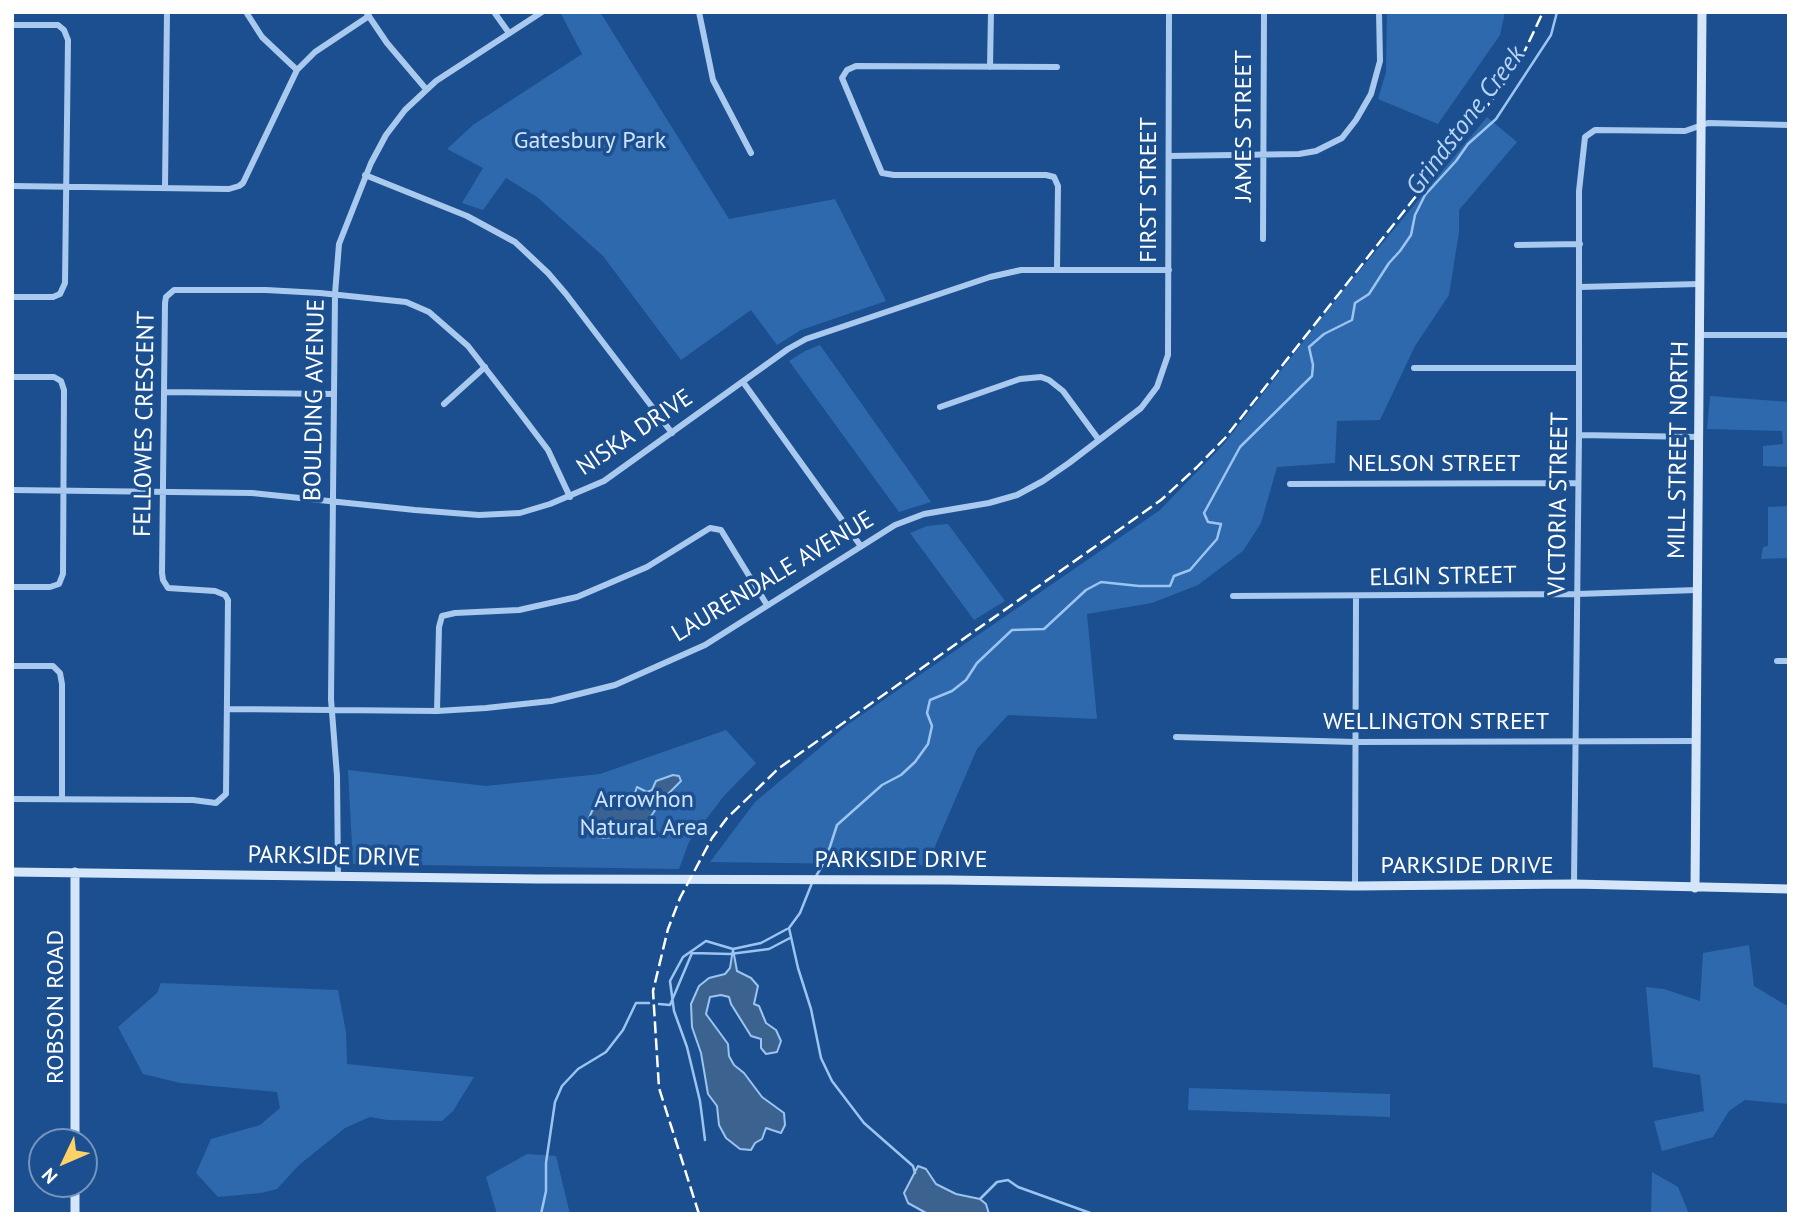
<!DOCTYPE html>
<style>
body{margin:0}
#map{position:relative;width:1801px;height:1226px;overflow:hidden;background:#1b4f8f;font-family:"PT Sans",sans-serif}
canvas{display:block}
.frame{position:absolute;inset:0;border:14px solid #fff;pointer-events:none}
.north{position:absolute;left:28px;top:1128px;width:70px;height:70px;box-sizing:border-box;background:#1b4f8f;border:2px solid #7695bc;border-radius:50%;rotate:226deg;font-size:19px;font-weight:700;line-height:28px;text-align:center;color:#fff}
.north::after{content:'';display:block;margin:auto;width:24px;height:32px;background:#ffd166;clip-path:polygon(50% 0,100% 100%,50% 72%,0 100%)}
</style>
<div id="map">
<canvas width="1801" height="1226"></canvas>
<div class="frame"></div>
<div class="north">N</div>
</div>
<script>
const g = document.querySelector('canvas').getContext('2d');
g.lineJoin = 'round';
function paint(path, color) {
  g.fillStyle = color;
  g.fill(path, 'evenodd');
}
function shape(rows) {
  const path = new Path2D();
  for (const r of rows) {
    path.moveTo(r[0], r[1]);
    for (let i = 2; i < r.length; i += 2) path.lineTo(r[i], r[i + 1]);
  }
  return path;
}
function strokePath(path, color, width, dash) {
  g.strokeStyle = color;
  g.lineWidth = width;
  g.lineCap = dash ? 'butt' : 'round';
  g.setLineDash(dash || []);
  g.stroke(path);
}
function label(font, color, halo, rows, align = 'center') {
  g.font = font + ' "PT Sans",sans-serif';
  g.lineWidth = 7;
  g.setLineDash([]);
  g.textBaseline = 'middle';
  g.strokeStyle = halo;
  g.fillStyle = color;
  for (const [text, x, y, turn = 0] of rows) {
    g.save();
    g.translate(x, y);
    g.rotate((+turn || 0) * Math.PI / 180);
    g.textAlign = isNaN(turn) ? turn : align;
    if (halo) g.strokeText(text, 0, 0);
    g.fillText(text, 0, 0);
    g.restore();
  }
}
const green = shape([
 [560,12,600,12,729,219,835,199,886,301,801,330,777,345,751,310,681,360,603,256,537,197,506,178,483,210,462,203,483,168,447,149,473,125,582,54],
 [1387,12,1505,12,1500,35,1438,124,1378,99,1386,72],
 [1487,117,1517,142,1459,210,1459,232,1449,295,1415,346,1380,420,1337,421,1335,463,1277,467,1261,523,1243,551,1198,585,1152,603,1087,614,1097,719,1008,715,977,749,927,865,710,862,755,802,847,725,1160,510,1223,445,1342,292],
 [820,345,931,502,899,512,789,361,805,351],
 [1710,396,1789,402,1789,467,1763,466,1763,446,1783,444,1782,431,1707,429],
 [1789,506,1787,558,1761,559,1763,547,1768,546,1768,507],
 [948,524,1005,601,974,620,910,533,927,526],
 [726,730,756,763,723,797,689,842,679,869,353,864,348,770,486,786,600,774],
 [1749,945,1754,986,1789,1007,1789,1104,1745,1100,1729,1111,1713,1137,1662,1151,1654,1121,1704,1111,1700,1075,1653,1067,1646,987,1664,989,1700,1001,1703,953],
 [161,983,338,990,346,1032,347,1064,474,1077,453,1111,442,1121,387,1120,370,1117,345,1128,299,1165,277,1189,261,1193,218,1197,196,1173,211,1139,260,1125,280,1108,277,1092,180,1083,143,1074,118,1027,157,993],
 [1189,1088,1390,1094,1390,1117,1188,1110],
 [527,1154,556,1156,570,1214,497,1214,486,1177],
 [1652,1172,1678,1187,1689,1214,1651,1214]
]);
const water = shape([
 [673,775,679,776,681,781,663,799,642,829,626,835,604,838,597,837,590,829,589,818,592,811,609,793,628,796,635,793,637,787,647,792,652,790,656,781,673,775],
 [733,949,737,971,751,978,758,986,754,1004,759,1006,766,1023,776,1030,781,1041,777,1052,766,1054,761,1048,761,1039,751,1036,731,1004,729,997,721,995,710,997,706,1014,728,1044,729,1056,734,1065,744,1073,762,1097,784,1113,785,1125,781,1133,766,1128,762,1139,755,1143,751,1150,740,1149,726,1138,719,1125,717,1106,708,1094,701,1053,692,1027,691,1004,699,986,709,978,725,974,730,968,733,949],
 [918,1166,926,1169,936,1184,956,1194,980,1199,986,1204,989,1214,928,1214,908,1203,904,1193,918,1166]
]);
const stream = shape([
 [815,878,826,859,837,825,882,785,901,775,915,762,928,744,932,726,927,713,930,700,952,691,966,680,977,663,1012,630,1044,629,1086,590,1101,582,1139,586,1170,586,1174,576,1190,570,1203,555,1217,539,1221,524,1208,522,1204,513,1240,447,1312,376,1313,365,1309,347,1324,334,1352,320,1355,303,1369,294,1389,263,1400,251,1411,235,1415,215,1425,195,1456,161,1468,144,1496,119,1551,35,1557,12],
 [812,883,800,913,789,928,798,968,811,1009,821,1058,832,1081,864,1123,913,1166,915,1173],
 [659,1004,670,1005,692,953,730,954,769,949,790,938],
 [705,1140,700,1101,687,1047,674,1011,670,981,683,957,706,941,733,949,761,943,787,929],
 [980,1199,997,1182,1008,1180,1018,1187,1093,1214],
 [541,1214,546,1191,546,1163,555,1102,562,1086,578,1069,606,1052,623,1030,636,1003,649,1003]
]);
const street = shape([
 [246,12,262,37,297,70],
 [366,12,387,43,426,89],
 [494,12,509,33],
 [699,12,713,80,751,153],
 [12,25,58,25,64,30,68,40,65,283,60,294,53,297,12,297],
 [990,67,991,12],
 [1169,156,1299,154,1316,151,1342,138,1356,120,1371,94,1380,61,1379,12],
 [365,175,467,216,515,242,548,273,566,294,672,433],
 [12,186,229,189,239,186,243,183,297,70,315,52,369,16],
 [165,187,167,12],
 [1263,239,1264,12],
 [1517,245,1580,244],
 [1057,269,1058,186,1054,177,1046,175,894,175,882,173,842,78,847,70,856,66,1057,67],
 [1580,287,1699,284],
 [1700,335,1789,335],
 [1414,368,1579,368],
 [12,377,54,377,61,381,64,390,63,574,59,584,50,587,12,587],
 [743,382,860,545],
 [165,392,334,394],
 [444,404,485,367],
 [940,407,1020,379,1041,377,1049,380,1063,391,1099,440],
 [1579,435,1699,437],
 [1290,484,1578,483],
 [12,490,252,493,415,510,479,515,520,513,550,504,604,481,788,349,806,339,990,277,1021,270,1169,270],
 [1233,596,1577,594,1697,590],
 [1777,661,1789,661],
 [12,666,53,666,60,673,62,684,62,799],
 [228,709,437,711,486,708,551,701,615,685,705,645,895,525,924,514,989,503,1017,495,1043,481,1069,463,1141,408,1157,387,1168,355,1169,12],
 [437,711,439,627,442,616,455,613,519,610,577,597,647,567,710,528,721,530,767,605],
 [1176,737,1355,742,1695,741],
 [12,799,193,800,216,803,226,794,228,600,225,595,215,591,168,588,163,580,162,573,165,303,166,297,174,290,266,290,320,293,406,302,429,312,468,346,520,413,548,450,570,497],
 [338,875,337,776,331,699,335,294,339,244,371,163,386,135,405,110,436,81,542,12],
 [1574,884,1579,435,1579,191,1585,137,1595,130,1685,131,1708,123,1789,125],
 [1355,886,1356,597]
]);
const secondary = shape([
 [12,872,537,879,949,880,1355,886,1574,884,1789,889],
 [75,872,75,1142],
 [1695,888,1702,12],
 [75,1184,75,1214]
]);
const rail = shape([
 [699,1214,659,1088,653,991,668,929,680,898,712,838,727,818,779,768,1116,532,1161,500,1197,467,1225,438,1495,96,1520,61,1543,12]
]);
const streetNames = [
 ["JAMES STREET",1244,126,-90],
 ["FIRST STREET",1149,190,-90],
 ["BOULDING AVENUE",315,400,-89],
 ["FELLOWES CRESCENT",145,424,-89],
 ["NISKA DRIVE",635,433,-34],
 ["MILL STREET NORTH",1679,450,-89],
 ["NELSON STREET",1434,464],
 ["VICTORIA STREET",1559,504,-89],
 ["LAURENDALE AVENUE",773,577,-31],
 ["ELGIN STREET",1443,577,-1],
 ["WELLINGTON STREET",1436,722],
 ["PARKSIDE DRIVE",334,857,1],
 ["PARKSIDE DRIVE",901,860],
 ["PARKSIDE DRIVE",1467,866],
 ["ROBSON ROAD",56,1007,-90]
];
const parkNames = [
 ["Gatesbury Park",590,141],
 ["Arrowhon",644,800],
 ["Natural Area",644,828]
];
const waterNames = [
 ["Grindstone Creek",1466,121,-53]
];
paint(green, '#2e69ad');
paint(water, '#3c6290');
strokePath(water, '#9cc4f0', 2);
strokePath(stream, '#9cc4f0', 2.5);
strokePath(street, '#a9c9ee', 6);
strokePath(secondary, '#d6e6fa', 9);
strokePath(rail, '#fff', 2.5, [12, 5]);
label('24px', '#fff', '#1b4f8f', streetNames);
label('24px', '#cfe3fa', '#1b4f8f', parkNames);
label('italic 26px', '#b5d3f5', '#1b4f8f', waterNames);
</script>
